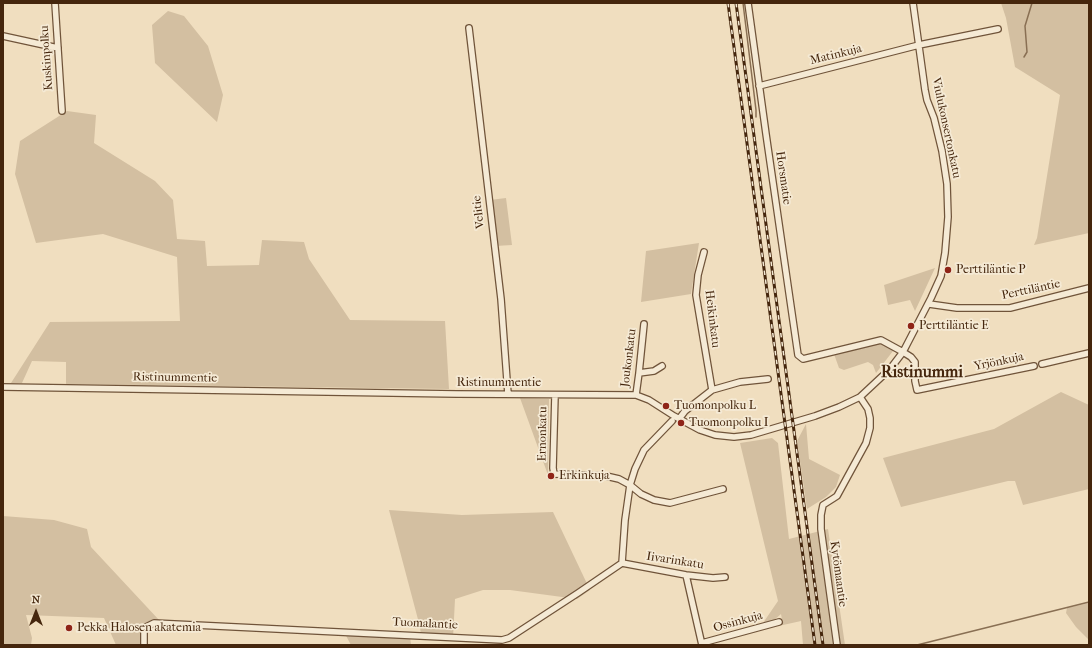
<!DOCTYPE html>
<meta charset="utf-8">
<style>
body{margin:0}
#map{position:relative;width:1092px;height:648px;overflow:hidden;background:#f0debf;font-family:"IM FELL French Canon",serif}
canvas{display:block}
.frame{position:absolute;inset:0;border:4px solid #45260d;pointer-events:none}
.north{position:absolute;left:16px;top:592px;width:40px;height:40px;-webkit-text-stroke:3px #f5ead5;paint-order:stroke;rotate:0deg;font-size:11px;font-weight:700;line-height:16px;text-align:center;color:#45260d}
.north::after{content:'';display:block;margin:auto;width:14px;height:18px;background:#45260d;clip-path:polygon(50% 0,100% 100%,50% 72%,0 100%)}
</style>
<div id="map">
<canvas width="1092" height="648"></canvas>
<div class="frame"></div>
<div class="north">N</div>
</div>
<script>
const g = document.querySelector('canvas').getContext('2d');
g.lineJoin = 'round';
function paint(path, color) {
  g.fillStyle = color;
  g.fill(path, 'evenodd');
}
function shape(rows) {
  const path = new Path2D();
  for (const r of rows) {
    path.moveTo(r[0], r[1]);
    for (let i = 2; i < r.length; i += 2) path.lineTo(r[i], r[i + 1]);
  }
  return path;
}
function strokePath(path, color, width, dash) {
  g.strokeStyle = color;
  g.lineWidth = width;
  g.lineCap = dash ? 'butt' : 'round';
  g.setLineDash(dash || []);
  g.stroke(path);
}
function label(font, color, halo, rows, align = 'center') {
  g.font = font + ' "IM FELL French Canon",serif';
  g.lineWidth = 3.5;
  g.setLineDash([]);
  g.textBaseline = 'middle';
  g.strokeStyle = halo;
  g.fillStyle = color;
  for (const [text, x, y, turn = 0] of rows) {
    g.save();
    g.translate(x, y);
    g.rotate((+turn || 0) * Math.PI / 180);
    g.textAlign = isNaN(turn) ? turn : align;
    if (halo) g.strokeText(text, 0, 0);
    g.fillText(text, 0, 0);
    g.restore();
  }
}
const green = shape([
 [1001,3,1089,3,1089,233,1034,245,1037,238,1060,95,1015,67,1006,18],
 [168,11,184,16,208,46,223,95,217,122,155,63,152,25],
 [67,111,96,115,94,143,155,181,173,200,177,239,205,241,207,266,259,265,262,240,304,242,309,259,350,320,445,321,449,389,66,384,66,362,32,361,22,383,11,383,50,322,180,321,177,257,103,234,36,243,15,174,20,141],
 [506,198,512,245,495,246,490,200],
 [699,243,691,294,641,302,646,251],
 [935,268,915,311,910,300,888,305,884,285],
 [883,343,893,351,876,373,873,365,868,362,844,370,839,368,834,354],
 [1061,392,1089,405,1089,489,1023,505,1015,481,1008,481,901,507,883,458,994,429],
 [520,398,549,399,548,475],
 [806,424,809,459,840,475,836,487,826,497,807,509,797,441],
 [772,438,778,443,789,539,828,529,845,645,803,645,801,621,783,625,781,614,774,620,763,623,778,601,740,443],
 [389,510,462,515,553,512,590,590,577,599,510,590,483,590,455,599,453,638,421,636,420,627],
 [3,516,54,520,87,529,91,547,159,620,155,625,149,628,146,634,146,645,116,645,104,618,26,615,32,638,31,645,3,645],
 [1089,603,1089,640,1076,627,1066,613,1067,608],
 [344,632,410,636,411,645,351,645]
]);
const stream = shape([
 [743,3,756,110,756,117],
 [1024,57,1027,52,1025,26,1032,3],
 [917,645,1089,602]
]);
const minor = shape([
 [55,3,62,111],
 [748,3,766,134,798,355,803,359,881,340,903,352,911,357,915,362,915,381,917,390,1034,366],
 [469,28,501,299,508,394],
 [3,36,58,48],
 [759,86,919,45,998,29],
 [704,252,698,275,696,295,712,390],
 [929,304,957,308,1010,308,1089,288],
 [1042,364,1089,353],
 [639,373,654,371,662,366],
 [3,387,457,394,636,395,649,400,674,416,700,430,715,435,734,437,751,435,815,416,839,407,860,397,890,369,903,352,931,298,941,276,945,253,948,217,947,184,942,151,934,118,927,100,925,90,913,3],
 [555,395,553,468,554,474,606,476,619,479,630,485,641,494,654,500,670,503,723,489],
 [636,395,639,373,644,324],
 [679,419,685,411,712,390,740,382,768,379],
 [622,563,686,575,713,578,725,577],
 [686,575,702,645],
 [702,643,779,622],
 [144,645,144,632,146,627,154,623,502,640,509,638,578,593,622,563,625,520,630,485,635,469,644,450,672,421],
 [837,645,821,529,821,515,823,505,834,498,837,496,866,443,870,428,870,418,868,409,860,397]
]);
const rail = shape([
 [728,3,815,645],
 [736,3,823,645]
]);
const markers = [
 [948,270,4,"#8f2418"],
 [911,326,4,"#8f2418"],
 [666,406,4,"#8f2418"],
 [681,423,4,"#8f2418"],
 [551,476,4,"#8f2418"],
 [69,628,4,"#8f2418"]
];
const streetNames = [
 ["Matinkuja",836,55,-14],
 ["Kuskinpolku",47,58,-94],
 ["Viulukonsertonkatu",946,128,78],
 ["Horsmatie",783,178,82],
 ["Velitie",479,212,-97],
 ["Perttiläntie",1031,290,-12],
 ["Heikinkatu",712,319,83],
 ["Joukonkatu",629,358,-83],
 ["Yrjönkuja",999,362,-12],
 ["Ristinummentie",175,378,1],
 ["Ristinummentie",499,383],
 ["Ernonkatu",543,434,-89],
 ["Iivarinkatu",675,561,9],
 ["Kytömaantie",838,574,82],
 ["Ossinkuja",738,622,-15],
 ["Tuomalantie",425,624,3]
];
const poiNames = [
 ["Perttiläntie P",956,270],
 ["Perttiläntie E",919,326],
 ["Tuomonpolku L",674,406],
 ["Tuomonpolku I",689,423],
 ["Erkinkuja",559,476],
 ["Pekka Halosen akatemia",77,628]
];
const districtNames = [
 ["Ristinummi",922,373]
];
paint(green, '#d3bfa1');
strokePath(stream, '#896f53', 1.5);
strokePath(minor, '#70543a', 8);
strokePath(minor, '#f5ead5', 5.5);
strokePath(rail, '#45260d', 3);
strokePath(rail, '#f5ead5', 1.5, [4.5]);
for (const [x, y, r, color] of markers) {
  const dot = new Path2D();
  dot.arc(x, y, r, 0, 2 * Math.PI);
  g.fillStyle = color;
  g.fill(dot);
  strokePath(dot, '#f5ead5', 1.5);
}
label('12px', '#45260d', '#f5ead5', streetNames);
label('12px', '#45260d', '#f5ead5', poiNames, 'left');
label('bold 16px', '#45260d', '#f5ead5', districtNames);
</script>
